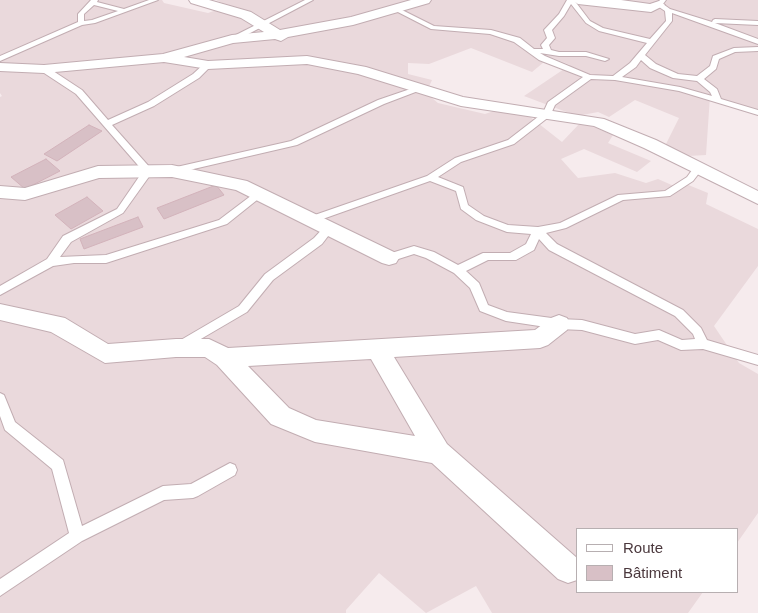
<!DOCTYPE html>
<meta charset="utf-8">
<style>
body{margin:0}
#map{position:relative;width:758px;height:613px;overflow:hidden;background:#f6ebed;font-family:Helvetica,sans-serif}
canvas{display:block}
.legend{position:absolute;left:576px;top:528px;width:162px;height:65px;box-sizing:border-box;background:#fff;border:1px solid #b7afb1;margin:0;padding:6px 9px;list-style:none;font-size:15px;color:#4b383d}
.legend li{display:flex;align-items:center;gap:10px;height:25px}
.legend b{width:25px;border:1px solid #b7afb1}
</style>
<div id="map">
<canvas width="758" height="613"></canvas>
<ul class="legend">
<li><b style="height:6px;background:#fff"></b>Route</li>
<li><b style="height:14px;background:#d8c0c6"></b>Bâtiment</li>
</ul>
</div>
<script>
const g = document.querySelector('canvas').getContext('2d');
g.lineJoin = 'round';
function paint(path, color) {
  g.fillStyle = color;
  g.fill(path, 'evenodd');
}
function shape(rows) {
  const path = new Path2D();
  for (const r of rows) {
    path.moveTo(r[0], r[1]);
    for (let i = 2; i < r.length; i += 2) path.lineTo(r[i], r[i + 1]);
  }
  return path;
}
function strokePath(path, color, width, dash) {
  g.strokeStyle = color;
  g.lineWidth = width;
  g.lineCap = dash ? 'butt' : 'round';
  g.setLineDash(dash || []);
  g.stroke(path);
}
const residential = shape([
 [0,0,162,0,164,3,208,13,228,6,216,0,758,0,758,115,710,96,706,155,688,156,665,146,679,118,635,100,609,117,598,112,577,116,524,96,570,65,550,57,532,72,471,48,429,64,408,63,408,74,432,80,426,93,438,103,485,114,497,110,529,116,562,142,581,122,613,135,608,143,651,161,637,172,584,149,561,159,578,178,615,173,646,183,658,179,674,186,681,182,708,193,706,204,758,229,758,266,714,326,739,363,758,374,758,513,737,543,737,529,577,529,577,592,703,592,688,613,492,613,476,586,426,613,379,573,346,610,346,613,0,613,0,97,2,96,0,93]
]);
const building = shape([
 [89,125,102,131,57,161,44,154,89,125],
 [46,159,60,171,25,189,11,177,46,159],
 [216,185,224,195,164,219,157,208,216,185],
 [87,197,103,211,71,229,55,215,87,197],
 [138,217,143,227,84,249,80,239,138,217]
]);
const service = shape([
 [91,0,98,0,97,2,124,9,149,0,158,0,95,23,82,25,0,61,0,56,78,22,78,14,91,0],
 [94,5,118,11,92,20,84,21,84,14,94,5],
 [305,0,313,0,235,41,228,39,305,0],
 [567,0,574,0,590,21,603,28,650,39,666,21,665,11,656,5,660,0,666,0,663,4,670,9,712,22,713,20,715,19,758,21,758,25,715,23,758,39,758,44,672,13,672,21,645,55,656,64,678,74,697,76,710,66,713,56,734,48,758,47,758,51,735,52,719,59,716,69,704,79,717,89,721,99,758,110,758,115,679,91,615,80,591,79,555,105,550,116,514,144,461,162,438,177,463,187,468,205,484,216,508,225,538,227,560,223,618,195,665,191,687,177,695,166,701,166,703,168,693,181,670,196,623,200,566,228,546,233,557,244,683,310,701,328,707,340,758,355,758,365,703,349,681,350,658,340,635,344,582,330,559,329,506,321,480,311,470,288,454,273,426,258,414,254,389,262,385,261,384,258,385,255,414,246,434,252,458,265,483,253,510,253,526,244,531,234,507,232,476,220,461,209,456,191,430,181,317,221,313,222,308,219,309,217,427,176,455,158,508,140,543,113,548,102,583,77,539,60,514,42,490,34,431,29,392,9,392,7,396,7,434,26,491,30,520,38,534,49,543,49,541,45,547,38,544,30,559,14,567,0],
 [571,4,586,23,599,31,647,43,630,63,613,76,590,75,545,56,540,53,559,56,586,56,605,61,609,59,586,52,559,52,551,50,549,45,555,38,552,30,564,16,571,4],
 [641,60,650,68,673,78,697,81,710,92,712,96,680,87,622,77,636,67,641,60],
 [539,239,549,250,675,316,693,334,695,339,682,340,659,330,635,334,582,320,559,319,507,312,488,305,479,283,466,271,488,260,516,260,534,250,539,239],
 [205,63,212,65,199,78,154,106,112,125,153,171,123,213,71,242,60,257,106,255,219,220,256,192,262,192,262,196,227,224,106,263,74,263,53,266,0,295,0,286,47,259,63,236,117,209,143,171,76,94,41,71,41,67,47,67,82,90,108,120,148,102,193,74,205,63],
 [419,86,426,88,384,104,297,145,172,174,167,171,172,168,291,141,378,100,419,86],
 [330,223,335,227,322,244,273,280,247,312,182,350,178,352,174,350,172,347,174,344,239,306,265,274,314,238,326,225,330,223],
 [0,393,4,395,15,422,63,460,82,526,163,486,191,484,230,463,235,465,237,470,235,475,198,496,193,498,164,500,82,541,0,596,0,579,69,533,52,469,5,430,0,416,0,393]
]);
const minor = shape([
 [189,0,209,0,251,12,280,30,351,17,411,0,431,0,429,3,353,25,288,37,281,41,275,39,233,43,184,57,208,61,307,56,366,67,463,97,604,119,656,140,758,191,758,204,644,148,594,126,461,106,358,74,307,64,208,69,164,62,44,73,0,71,0,63,44,65,163,54,232,35,264,32,241,18,191,3,189,0],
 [572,0,621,0,650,4,659,1,665,5,651,12,578,4,572,0],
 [172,165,247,181,396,253,399,258,396,263,389,265,382,263,236,190,172,177,99,178,25,200,0,198,0,186,25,188,98,166,172,165],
 [0,304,65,318,108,344,176,339,209,339,228,348,535,330,551,318,559,315,567,318,570,324,567,330,548,345,540,348,394,357,447,444,577,558,577,580,568,583,558,579,432,463,315,442,271,424,217,365,205,357,176,357,105,363,51,332,0,320,0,304],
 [371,359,415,436,316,420,289,408,248,366,371,359]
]);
paint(residential, '#ead9dc');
paint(building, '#d8c0c6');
strokePath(building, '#d3b3bb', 1);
strokePath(service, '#c2adb2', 2);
strokePath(minor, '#c2adb2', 2);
paint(service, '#fff');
paint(minor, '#fff');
</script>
